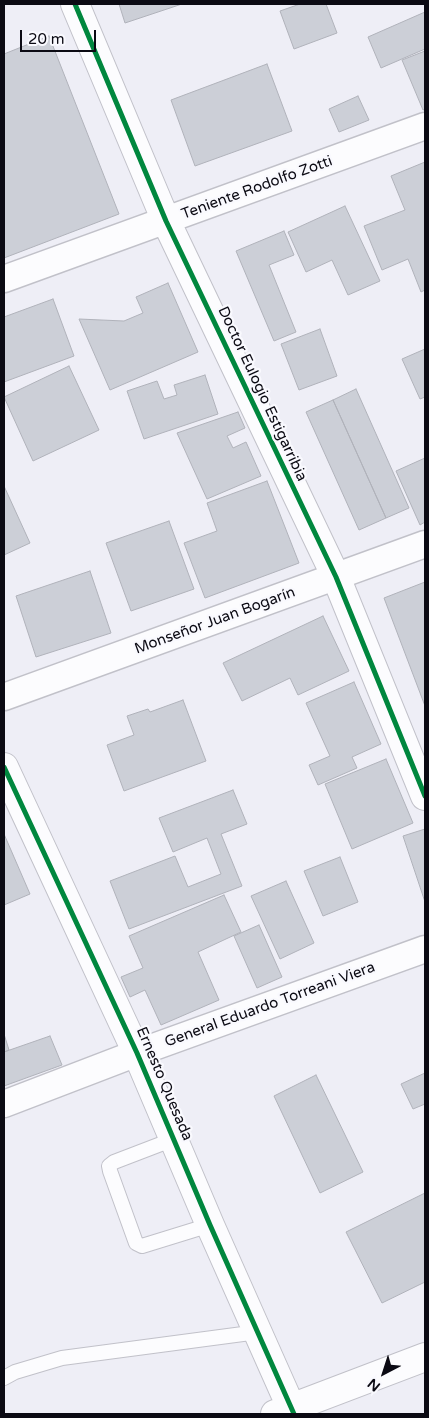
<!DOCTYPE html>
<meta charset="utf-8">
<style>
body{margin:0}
#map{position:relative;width:429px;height:1418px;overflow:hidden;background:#eeeef6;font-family:"Varela Round",sans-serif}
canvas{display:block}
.frame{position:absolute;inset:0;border:5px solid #0b0a13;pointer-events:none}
.north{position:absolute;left:359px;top:1348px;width:50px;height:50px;-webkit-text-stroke:4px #f9f9fe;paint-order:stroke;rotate:220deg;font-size:14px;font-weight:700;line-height:20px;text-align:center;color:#0b0a13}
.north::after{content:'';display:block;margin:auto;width:18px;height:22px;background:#0b0a13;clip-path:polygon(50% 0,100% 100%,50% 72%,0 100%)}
.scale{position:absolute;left:20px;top:30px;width:76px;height:22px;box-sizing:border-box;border:2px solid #0b0a13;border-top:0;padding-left:6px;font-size:15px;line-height:18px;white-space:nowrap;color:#0b0a13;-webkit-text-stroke:4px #f9f9fe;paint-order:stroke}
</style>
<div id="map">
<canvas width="429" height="1418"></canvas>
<div class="frame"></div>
<div class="north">N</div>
<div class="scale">20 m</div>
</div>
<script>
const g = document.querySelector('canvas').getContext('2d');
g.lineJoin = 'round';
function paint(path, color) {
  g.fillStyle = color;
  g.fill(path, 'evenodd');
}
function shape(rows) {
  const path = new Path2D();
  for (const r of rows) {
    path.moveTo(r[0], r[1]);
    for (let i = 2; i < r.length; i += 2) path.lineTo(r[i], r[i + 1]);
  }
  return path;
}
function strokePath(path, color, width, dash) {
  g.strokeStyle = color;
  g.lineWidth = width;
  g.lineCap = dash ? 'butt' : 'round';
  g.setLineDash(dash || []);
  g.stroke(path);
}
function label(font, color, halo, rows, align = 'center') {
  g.font = font + ' "Varela Round",sans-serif';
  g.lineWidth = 4.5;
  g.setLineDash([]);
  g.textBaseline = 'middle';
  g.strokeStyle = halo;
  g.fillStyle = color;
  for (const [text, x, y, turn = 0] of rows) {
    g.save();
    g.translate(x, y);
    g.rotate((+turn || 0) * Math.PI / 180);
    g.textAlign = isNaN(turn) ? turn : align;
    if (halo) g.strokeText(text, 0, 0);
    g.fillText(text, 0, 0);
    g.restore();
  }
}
const building = shape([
 [119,4,182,4,125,23,119,4],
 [300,4,326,4,337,33,294,49,280,11,300,4],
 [425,12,425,49,381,68,368,37,425,12],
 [49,36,119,214,4,258,4,54,49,36],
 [425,51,425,109,423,110,402,60,425,51],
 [267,64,292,131,195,166,171,100,267,64],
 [358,96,369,120,339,132,329,109,358,96],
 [425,162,425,290,421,292,408,259,382,270,364,226,405,210,391,176,425,162],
 [345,206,380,281,348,295,332,260,306,272,288,232,345,206],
 [284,231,294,255,269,265,296,332,274,341,236,251,284,231],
 [168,283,198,352,110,390,79,319,124,321,143,313,136,297,168,283],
 [53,299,74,356,4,382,4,317,53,299],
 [320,329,337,376,299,390,281,344,320,329],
 [425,349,425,397,420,399,402,359,425,349],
 [69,366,99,430,33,461,4,397,69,366],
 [205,375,218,414,144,439,127,391,157,381,164,399,177,395,174,385,205,375],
 [356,389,409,508,386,518,333,400,356,389],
 [333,400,386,518,359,530,306,412,333,400],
 [238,412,245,428,227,436,233,448,246,442,261,476,207,499,177,433,238,412],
 [425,458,425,522,420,525,396,471,425,458],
 [267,481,299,563,205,598,184,543,217,531,207,503,267,481],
 [4,486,30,543,4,555,4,486],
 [169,521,194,589,131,611,106,543,169,521],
 [90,571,111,633,36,657,16,596,90,571],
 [425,582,425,706,384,598,425,582],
 [323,616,349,671,298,695,290,678,242,701,223,663,323,616],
 [354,682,381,744,352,757,357,768,318,785,309,765,330,756,306,703,354,682],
 [183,700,206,761,124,791,107,745,134,735,127,716,148,709,150,712,183,700],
 [386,759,413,823,352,849,325,784,386,759],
 [233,790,247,824,221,834,242,886,129,929,110,881,175,856,188,887,221,874,207,838,173,852,159,818,233,790],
 [425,829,425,902,403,836,425,829],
 [4,834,30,894,4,905,4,834],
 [340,857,358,902,323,916,304,871,340,857],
 [286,881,314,943,280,959,251,896,286,881],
 [224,895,241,932,198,952,219,1000,161,1025,145,990,130,997,121,977,143,968,129,936,224,895],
 [259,925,282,977,257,988,234,936,259,925],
 [4,1034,9,1050,4,1052,4,1034],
 [50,1036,62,1065,4,1086,4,1052,50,1036],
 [425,1073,425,1104,413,1109,401,1084,425,1073],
 [316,1075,363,1172,320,1193,274,1096,316,1075],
 [425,1193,425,1282,382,1303,346,1232,425,1193]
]);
const service = shape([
 [174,1139,114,1162,109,1166,110,1171,136,1243,142,1246,210,1225],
 [4,1378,15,1372,62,1358,258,1332]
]);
const minor = shape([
 [4,279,425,126],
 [4,697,425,544],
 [4,1104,137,1053,425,949]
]);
const tertiary = shape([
 [75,4,166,221,336,577,425,796],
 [4,767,137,1053,210,1225,294,1414],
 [275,1414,425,1357]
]);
const cycleway = shape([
 [75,4,166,221,336,577,425,796],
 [4,767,137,1053,210,1225,294,1414]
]);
const streetNames = [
 ["Teniente Rodolfo Zotti",257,188,-20],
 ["Doctor Eulogio Estigarribia",262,394,65],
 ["Monseñor Juan Bogarín",215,621,-20],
 ["General Eduardo Torreani Viera",270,1005,-20],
 ["Ernesto Quesada",164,1084,67]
];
paint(building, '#cccfd7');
strokePath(building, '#b0b2ba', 1);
strokePath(service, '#c1c1c9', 16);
strokePath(minor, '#c1c1c9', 29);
strokePath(tertiary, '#c1c1c9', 30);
strokePath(service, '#fcfcfe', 14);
strokePath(minor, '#fcfcfe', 26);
strokePath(tertiary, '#fcfcfe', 28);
strokePath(cycleway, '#00873e', 5);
label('15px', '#0b0a13', '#f9f9fe', streetNames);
</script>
